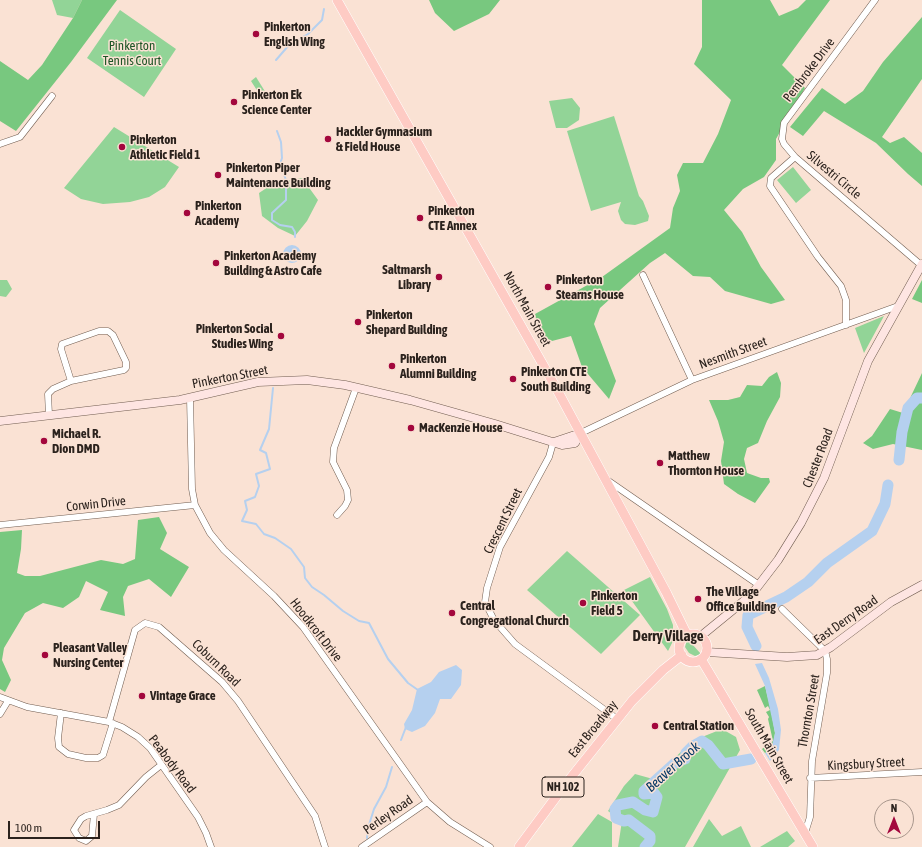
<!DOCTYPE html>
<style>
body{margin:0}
#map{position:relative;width:922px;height:847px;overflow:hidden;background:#fae2d4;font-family:"Asap Condensed",sans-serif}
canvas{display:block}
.north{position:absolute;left:874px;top:799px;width:40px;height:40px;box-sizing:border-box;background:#fae2d4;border:1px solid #a7958b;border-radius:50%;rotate:0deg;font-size:11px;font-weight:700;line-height:16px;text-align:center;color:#2b221d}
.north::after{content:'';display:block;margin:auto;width:14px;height:18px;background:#a3073d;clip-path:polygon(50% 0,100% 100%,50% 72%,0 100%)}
.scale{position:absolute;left:8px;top:821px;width:92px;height:18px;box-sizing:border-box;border:2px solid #2b221d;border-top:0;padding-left:5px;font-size:12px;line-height:14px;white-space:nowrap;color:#2b221d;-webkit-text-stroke:3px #fae2d4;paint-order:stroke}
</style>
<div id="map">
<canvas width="922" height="847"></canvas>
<div class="north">N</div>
<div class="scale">100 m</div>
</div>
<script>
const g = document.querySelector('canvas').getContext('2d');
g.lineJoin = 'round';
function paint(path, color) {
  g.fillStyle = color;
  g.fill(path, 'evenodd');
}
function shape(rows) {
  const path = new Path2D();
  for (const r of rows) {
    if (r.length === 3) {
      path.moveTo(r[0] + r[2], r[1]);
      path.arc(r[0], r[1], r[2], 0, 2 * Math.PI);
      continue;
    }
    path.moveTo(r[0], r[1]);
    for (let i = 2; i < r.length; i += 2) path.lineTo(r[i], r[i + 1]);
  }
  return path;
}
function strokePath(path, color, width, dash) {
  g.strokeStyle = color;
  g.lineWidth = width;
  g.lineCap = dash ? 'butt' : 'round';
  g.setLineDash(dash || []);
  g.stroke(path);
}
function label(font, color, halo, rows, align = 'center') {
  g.font = font + ' "Asap Condensed",sans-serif';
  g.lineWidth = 3;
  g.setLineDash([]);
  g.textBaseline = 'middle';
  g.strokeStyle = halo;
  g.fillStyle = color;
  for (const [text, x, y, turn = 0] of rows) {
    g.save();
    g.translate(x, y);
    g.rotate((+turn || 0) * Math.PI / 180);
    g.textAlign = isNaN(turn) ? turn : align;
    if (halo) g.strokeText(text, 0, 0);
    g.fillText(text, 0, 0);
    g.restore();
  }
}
const green = shape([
 [52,0,82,0,73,18,57,15],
 [120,10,176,49,144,97,87,58],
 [256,77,266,93,266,95,258,92,251,81],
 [572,98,580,108,579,120,567,128,556,128,549,101],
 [614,116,639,196,643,201,649,216,648,221,635,225,625,224,621,220,618,211,621,202,591,211,567,131],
 [114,127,179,167,165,187,149,197,130,202,103,204,81,199,64,188],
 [793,167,811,190,796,203,777,180],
 [302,178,318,200,307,221,295,236,278,228,262,216,259,193,274,183],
 [0,280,7,280,12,289,6,297,0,296],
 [884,316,864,353,855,328],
 [567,551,640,615,601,654,527,590],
 [650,577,667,609,673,625,673,641,668,651,624,590],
 [687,640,692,644,701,654,695,656,689,653,685,647],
 [722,729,736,737,740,750,685,847,618,847,622,821,608,811,624,786,635,774,653,779,692,741],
 [598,814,612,822,612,847,572,847],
 [709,819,722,836,741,826,751,847,693,847],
 [787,831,795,841,788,847,760,847]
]);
const forest = shape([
 [82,0,117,0,71,62,16,131,0,121,0,61,28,80,42,65,73,18],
 [429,0,500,0,489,14,454,31,435,13],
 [702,0,770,0,779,16,798,8,806,0,830,0,782,65,805,88,776,139,776,160,764,177,743,189,724,210,742,232,761,267,785,300,771,304,725,291,710,277,693,276,665,253,650,263,600,308,594,324,616,381,609,399,582,367,571,336,552,341,539,334,535,314,602,277,670,228,673,208,680,191,677,175,683,163,703,163,718,134,731,100,694,64,702,47],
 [922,17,922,79,882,137,890,143,904,137,922,153,922,186,908,174,876,143,824,111,803,136,790,127,822,88,845,104,863,91,883,62],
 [922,280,922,303,912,299],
 [777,372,781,383,780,397,767,421,758,443,747,448,744,459,747,473,761,478,769,478,770,482,755,503,738,494,724,484,721,461,724,442,718,421,709,400,728,400,740,397,747,385,762,386,769,377],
 [922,373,922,450,893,444,873,449,863,443,872,436,890,409,903,413],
 [159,517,167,533,160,549,189,567,171,597,149,579,128,586,123,597,125,616,100,610,108,592,86,581,79,597,63,608,43,603,25,613,4,648,2,660,11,680,5,692,0,689,0,532,22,530,21,549,17,573,25,576,40,576,101,560,123,564,135,559,138,520],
 [765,686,771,710,775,733,774,741,771,750,765,753,762,749,773,741,768,719,769,717,766,712,770,710,768,706,765,708,757,690]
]);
const water = shape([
 [292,254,9],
 [762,663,769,678,778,709,781,730,779,750,770,761,765,753,771,750,775,733,765,686,755,664],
 [456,665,462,670,461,685,451,699,440,699,435,713,425,726,412,732,405,729,404,724,412,710,417,689,431,682,439,672]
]);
const stream = shape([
 [276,60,289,45,308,34,322,20,324,9],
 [277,131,281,142,282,158,280,164,286,180,286,200,272,213,272,220,280,225,292,227,295,232,295,237],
 [273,388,269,429,260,450,266,453,270,469,256,474,259,486,255,497,245,501,247,510,242,521,256,524,264,534,275,538,291,549,304,567,305,578,312,587,324,595,343,611,359,621,369,623,388,659,408,683,418,690],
 [401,740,406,727],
 [367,838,368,828,374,809,386,787,392,767]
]);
const river = shape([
 [899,460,902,432,908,408,917,398,922,398],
 [756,646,747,627,748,615,786,597,808,582,827,563,872,531,885,504,888,485],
 [645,847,650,841,650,836,629,820,624,821,616,818,615,809,618,805,633,802,645,810,653,812,657,797,654,793,644,794,644,791,675,763,685,759,686,753,693,746,702,741,708,745,723,764,751,759]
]);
const street = shape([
 [0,144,20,137,52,96],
 [795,157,784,144,782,139,784,123,875,0],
 [643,275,692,380],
 [846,325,846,300,841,286,818,257,770,186,771,178,795,157,921,265],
 [190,398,192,489,195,505,210,533,224,550,274,596,303,627,427,802,450,822,490,847],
 [49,415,48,394,53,389,71,381,124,370,126,368,126,362,113,335,108,331,99,331,62,344,61,349,71,381],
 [581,433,692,380,898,306],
 [553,443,549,457,500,547,487,588,485,602,494,620,515,644,617,719],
 [607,480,759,585],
 [337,515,345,506,348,500,347,490,333,462,334,448,356,388],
 [0,525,195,505],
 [782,609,818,644,825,651,827,659,827,673,812,761,810,817,805,833],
 [0,697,27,707,109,722,122,727,138,737,150,748,198,817,206,833,211,847],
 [61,713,58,738,59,747,68,754,86,758,98,758,103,755,113,723],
 [0,714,8,701],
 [109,722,135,630,145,623,159,627,222,682,238,701,315,816,325,847],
 [810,778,922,772],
 [94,814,92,836,86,841,79,838,74,830,81,819,86,816,107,810,119,805,146,777,161,765],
 [362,847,427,802]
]);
const secondary = shape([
 [0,421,180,400,258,382,307,380,345,385,410,400,495,424,562,445,575,443,581,433],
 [554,442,581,433],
 [701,636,745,600,755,590,778,560,801,523,824,478,868,361,922,264],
 [707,652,787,657,817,655,831,647,891,602,922,585]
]);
const primary = shape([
 [337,0,555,386,666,592,687,635],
 [693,648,14],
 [701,659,813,847],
 [519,847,565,785,632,701,663,670,682,655]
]);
const markers = [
 [256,34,4,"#a3073d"],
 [234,102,4,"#a3073d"],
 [328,139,4,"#a3073d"],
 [122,147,4,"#a3073d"],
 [218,175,4,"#a3073d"],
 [187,213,4,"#a3073d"],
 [420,218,4,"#a3073d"],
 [216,263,4,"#a3073d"],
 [439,277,4,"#a3073d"],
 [548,287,4,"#a3073d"],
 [358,322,4,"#a3073d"],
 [281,336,4,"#a3073d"],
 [392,366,4,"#a3073d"],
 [513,379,4,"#a3073d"],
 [411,428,4,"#a3073d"],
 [44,441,4,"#a3073d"],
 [660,463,4,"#a3073d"],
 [698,599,4,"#a3073d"],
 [583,603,4,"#a3073d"],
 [452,613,4,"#a3073d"],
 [45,655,4,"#a3073d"],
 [142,696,4,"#a3073d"],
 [655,726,4,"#a3073d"]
];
const shields = [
 [563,787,42]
];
const shieldNames = [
 ["NH 102",563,787]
];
const poiNames = [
 ["Pinkerton",264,27],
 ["English Wing",264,42],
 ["Pinkerton Ek",242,95],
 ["Science Center",242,110],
 ["Hackler Gymnasium",336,132],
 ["& Field House",336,147],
 ["Pinkerton",130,140],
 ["Athletic Field 1",130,155],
 ["Pinkerton Piper",226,168],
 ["Maintenance Building",226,183],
 ["Pinkerton",195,206],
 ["Academy",195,221],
 ["Pinkerton",428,211],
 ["CTE Annex",428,226],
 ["Pinkerton Academy",224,256],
 ["Building & Astro Cafe",224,271],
 ["Saltmarsh",431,270,"right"],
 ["Library",431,285,"right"],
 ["Pinkerton",556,280],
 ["Stearns House",556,295],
 ["Pinkerton",366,315],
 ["Shepard Building",366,330],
 ["Pinkerton Social",273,329,"right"],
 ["Studies Wing",273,344,"right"],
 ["Pinkerton",400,359],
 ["Alumni Building",400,374],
 ["Pinkerton CTE",521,372],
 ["South Building",521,387],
 ["MacKenzie House",419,428],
 ["Michael R.",52,434],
 ["Dion DMD",52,449],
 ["Matthew",668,456],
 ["Thornton House",668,471],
 ["The Village",706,592],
 ["Office Building",706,607],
 ["Pinkerton",591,596],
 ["Field 5",591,611],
 ["Central",460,606],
 ["Congregational Church",460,621],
 ["Pleasant Valley",53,648],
 ["Nursing Center",53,663],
 ["Vintage Grace",150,696],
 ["Central Station",663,726]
];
const parkNames = [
 ["Pinkerton",132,46],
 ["Tennis Court",132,61]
];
const streetNames = [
 ["Pembroke Drive",809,70,-53],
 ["Silvestri Circle",834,175,40],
 ["North Main Street",527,309,61],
 ["Nesmith Street",733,353,-20],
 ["Pinkerton Street",230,377,-11],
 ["Chester Road",818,458,-69],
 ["Corwin Drive",96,504,-6],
 ["Crescent Street",503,521,-64],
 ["East Derry Road",846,620,-35],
 ["Hoodkroft Drive",316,630,52],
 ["Coburn Road",216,663,44],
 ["Thornton Street",809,711,-80],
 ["East Broadway",593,729,-51],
 ["South Main Street",769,746,60],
 ["Peabody Road",172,764,53],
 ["Kingsbury Street",866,764,-3],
 ["Perley Road",388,815,-35]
];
const waterNames = [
 ["Beaver Brook",673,767,-42]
];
const quarterNames = [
 ["Derry Village",668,636]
];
paint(green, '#92d497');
paint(forest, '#78c87f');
paint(water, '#b5d0ef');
strokePath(stream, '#b5d0ef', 2);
strokePath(river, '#b5d0ef', 11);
strokePath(street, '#715d50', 7);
strokePath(secondary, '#715d50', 9);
strokePath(primary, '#fff', 10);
strokePath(street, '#fff', 6);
strokePath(secondary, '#fee5e2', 8);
strokePath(primary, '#fecbc4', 9);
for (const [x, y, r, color] of markers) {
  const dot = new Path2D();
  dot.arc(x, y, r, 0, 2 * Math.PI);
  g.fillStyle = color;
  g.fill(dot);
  strokePath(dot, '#fae2d4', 1.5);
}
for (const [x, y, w] of shields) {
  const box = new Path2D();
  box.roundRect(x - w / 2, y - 10, w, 20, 3);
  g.fillStyle = '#fae2d4';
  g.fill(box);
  strokePath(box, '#2b221d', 1);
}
label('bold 12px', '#2b221d', null, shieldNames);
label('bold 13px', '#2b221d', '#fae2d4', poiNames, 'left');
label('13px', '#1e5526', '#fae2d4', parkNames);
label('13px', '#2b221d', '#fae2d4', streetNames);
label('italic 14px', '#053866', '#fae2d4', waterNames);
label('bold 15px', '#2b221d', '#fae2d4', quarterNames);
</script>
